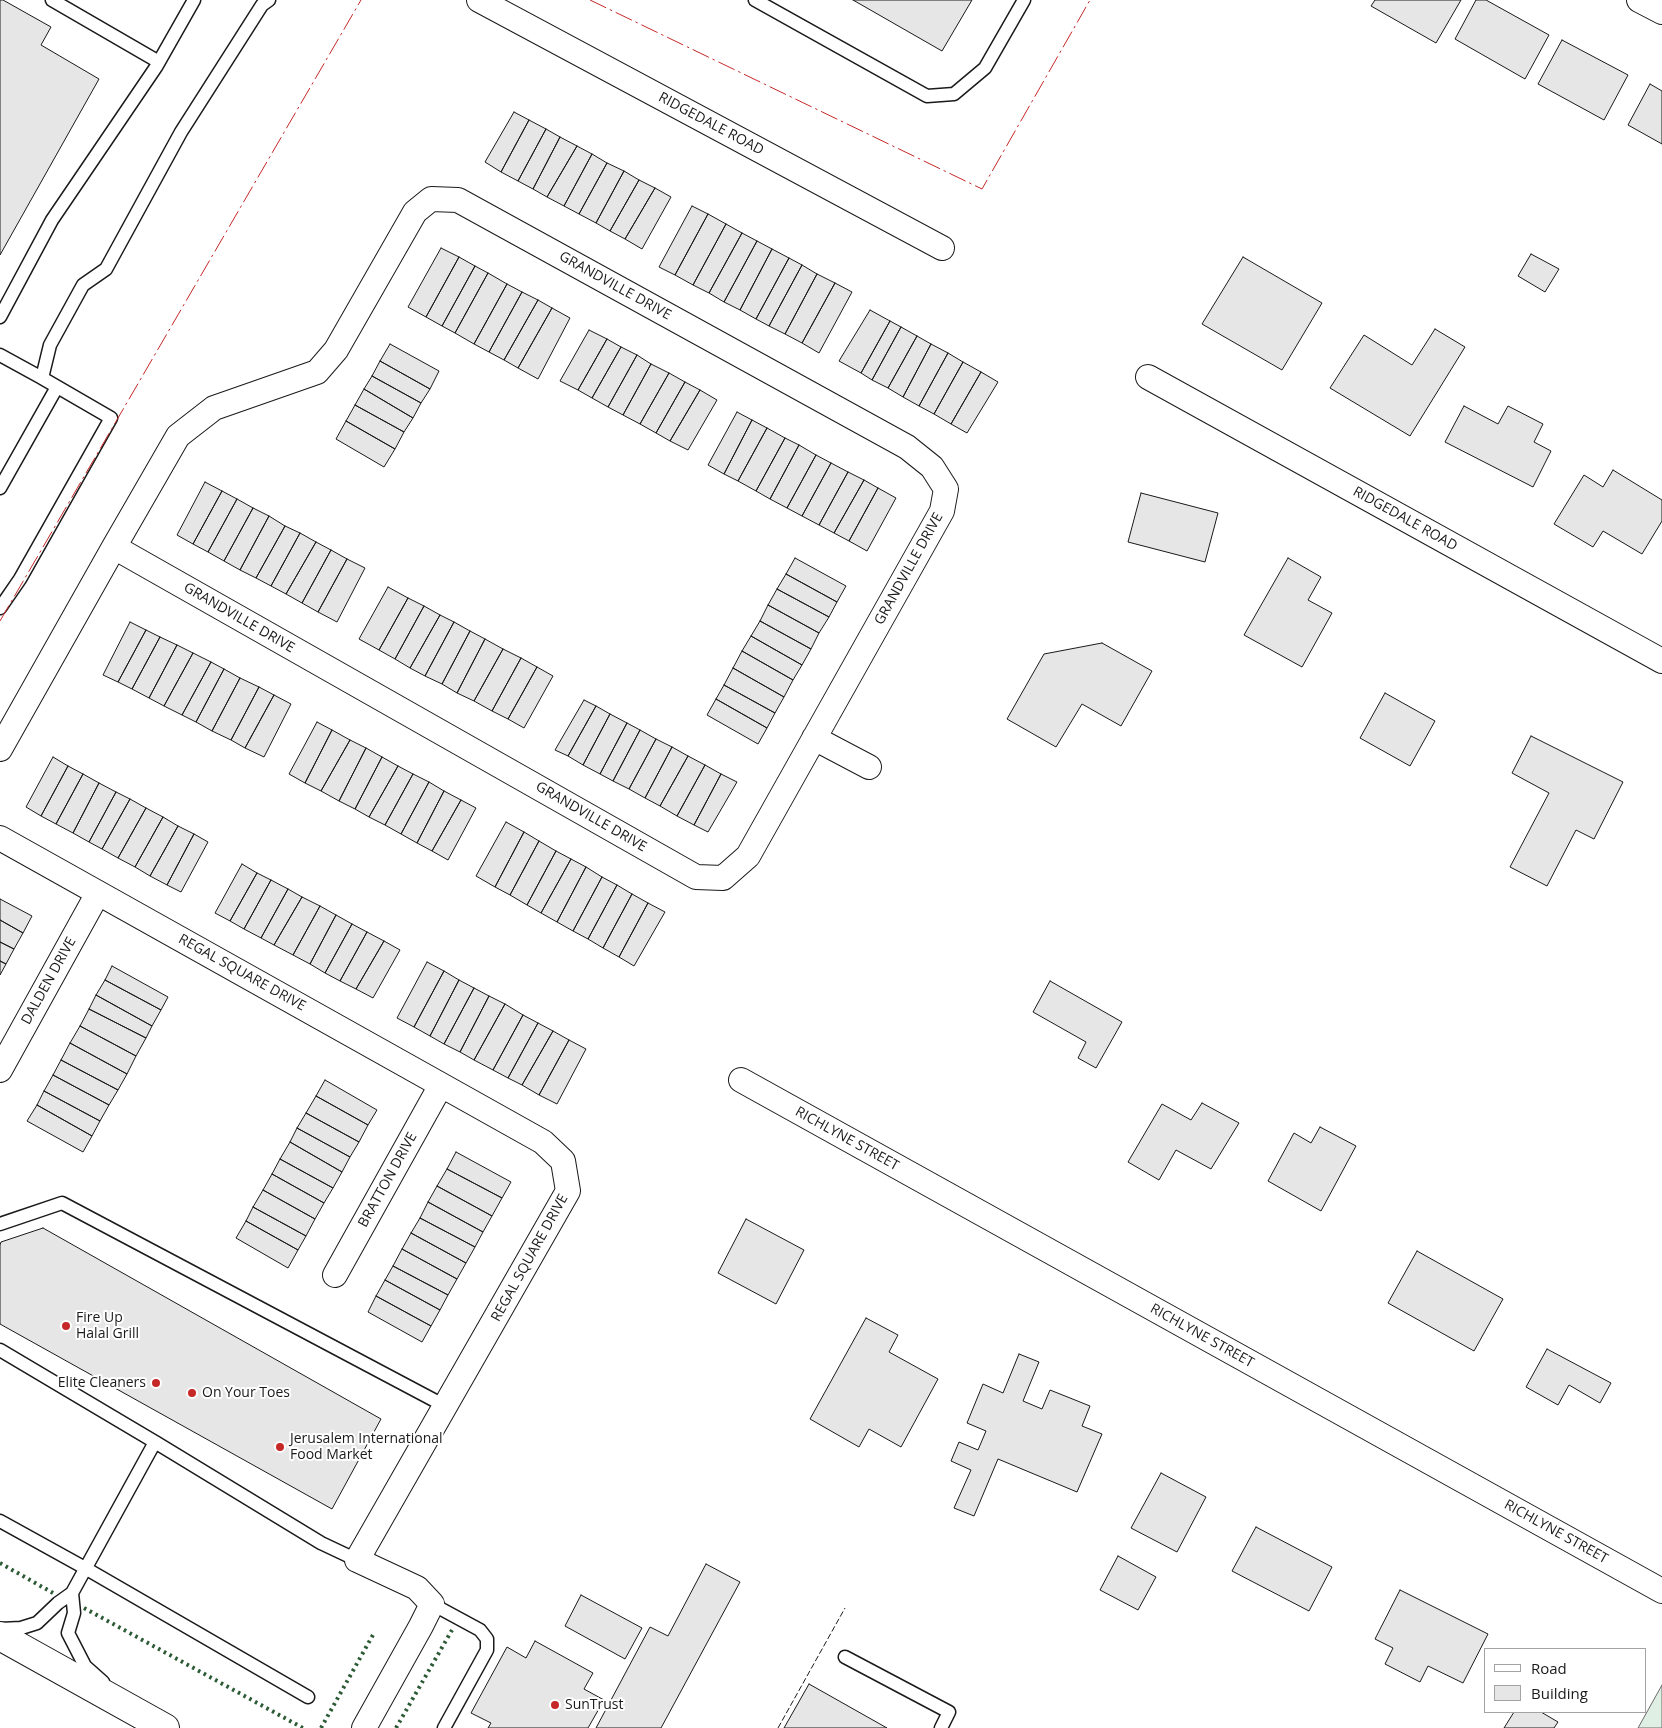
<!DOCTYPE html>
<style>
body{margin:0}
#map{position:relative;width:1662px;height:1728px;overflow:hidden;background:#fff;font-family:"Open Sans",sans-serif}
canvas{display:block}
.legend{position:absolute;left:1484px;top:1648px;width:162px;height:65px;box-sizing:border-box;background:#fff;border:1px solid #a3a3a3;margin:0;padding:6px 9px;list-style:none;font-size:15px;color:#1a1a1a}
.legend li{display:flex;align-items:center;gap:10px;height:25px}
.legend b{width:25px;border:1px solid #a3a3a3}
</style>
<div id="map">
<canvas width="1662" height="1728"></canvas>
<ul class="legend">
<li><b style="height:6px;background:#fff"></b>Road</li>
<li><b style="height:14px;background:#e6e6e6"></b>Building</li>
</ul>
</div>
<script>
const g = document.querySelector('canvas').getContext('2d');
g.lineJoin = 'round';
function paint(path, color) {
  g.fillStyle = color;
  g.fill(path, 'evenodd');
}
function shape(rows) {
  const path = new Path2D();
  for (const r of rows) {
    path.moveTo(r[0], r[1]);
    for (let i = 2; i < r.length; i += 2) path.lineTo(r[i], r[i + 1]);
  }
  return path;
}
function strokePath(path, color, width, dash) {
  g.strokeStyle = color;
  g.lineWidth = width;
  g.lineCap = dash ? 'butt' : 'round';
  g.setLineDash(dash || []);
  g.stroke(path);
}
function label(font, color, halo, rows, align = 'center') {
  g.font = font + ' "Open Sans",sans-serif';
  g.lineWidth = 4;
  g.setLineDash([]);
  g.textBaseline = 'middle';
  g.strokeStyle = halo;
  g.fillStyle = color;
  for (const [text, x, y, turn = 0] of rows) {
    g.save();
    g.translate(x, y);
    g.rotate((+turn || 0) * Math.PI / 180);
    g.textAlign = isNaN(turn) ? turn : align;
    if (halo) g.strokeText(text, 0, 0);
    g.fillText(text, 0, 0);
    g.restore();
  }
}
const green = shape([
 [1662,1685,1662,1728,1638,1728,1662,1685]
]);
const building = shape([
 [0,0,3,0,51,27,41,45,99,79,0,255,0,0],
 [853,0,972,0,942,51,853,0],
 [1375,0,1461,0,1436,43,1371,6,1375,0],
 [1476,0,1486,0,1549,35,1525,79,1455,39,1476,0],
 [1562,40,1628,75,1604,120,1538,84,1562,40],
 [1650,84,1662,91,1662,144,1628,125,1650,84],
 [514,112,529,120,501,172,485,162,514,112],
 [529,120,546,129,518,181,501,172,529,120],
 [546,129,560,137,533,189,518,181,546,129],
 [560,137,577,146,547,197,533,189,560,137],
 [577,146,592,154,564,206,547,197,577,146],
 [592,154,607,163,579,214,564,206,592,154],
 [607,163,624,171,596,223,579,214,607,163],
 [624,171,639,180,610,231,596,223,624,171],
 [639,180,655,188,625,239,610,231,639,180],
 [655,188,671,197,642,249,625,239,655,188],
 [692,206,708,214,675,275,659,267,692,206],
 [708,214,726,224,693,285,675,275,708,214],
 [726,224,742,233,709,293,693,285,726,224],
 [742,233,757,241,724,302,709,293,742,233],
 [757,241,772,249,740,310,724,302,757,241],
 [441,248,459,257,426,317,408,307,441,248],
 [772,249,789,258,756,319,740,310,772,249],
 [1531,254,1559,269,1545,292,1518,276,1531,254],
 [459,257,475,266,442,326,426,317,459,257],
 [1243,257,1322,303,1282,370,1202,324,1243,257],
 [789,258,802,265,769,326,756,319,789,258],
 [802,265,817,274,785,334,769,326,802,265],
 [475,266,488,273,455,333,442,326,475,266],
 [488,273,507,284,474,344,455,333,488,273],
 [817,274,835,283,802,343,785,334,817,274],
 [835,283,852,292,819,353,802,343,835,283],
 [507,284,522,292,489,352,474,344,507,284],
 [522,292,538,300,504,360,489,352,522,292],
 [538,300,552,308,518,368,504,360,538,300],
 [552,308,570,318,538,379,518,368,552,308],
 [870,310,890,321,861,373,839,361,870,310],
 [890,321,901,327,872,380,861,373,890,321],
 [901,327,917,336,888,388,872,380,901,327],
 [1435,329,1465,347,1410,436,1330,388,1364,335,1412,365,1435,329],
 [589,330,607,339,578,390,560,381,589,330],
 [917,336,931,344,903,397,888,388,917,336],
 [607,339,621,347,592,398,578,390,607,339],
 [390,344,439,371,430,389,380,361,390,344],
 [931,344,948,353,919,406,903,397,931,344],
 [621,347,637,355,608,407,592,398,621,347],
 [948,353,963,362,934,414,919,406,948,353],
 [637,355,651,364,623,415,608,407,637,355],
 [380,361,430,389,421,403,372,376,380,361],
 [963,362,981,372,951,424,934,414,963,362],
 [651,364,669,373,640,424,623,415,651,364],
 [981,372,998,382,967,433,951,424,981,372],
 [669,373,685,382,656,433,640,424,669,373],
 [372,376,421,403,413,418,364,389,372,376],
 [685,382,700,390,670,441,656,433,685,382],
 [364,389,413,418,404,432,355,405,364,389],
 [700,390,717,400,688,450,670,441,700,390],
 [355,405,404,432,395,449,346,421,355,405],
 [1464,406,1498,424,1508,406,1543,424,1534,442,1551,451,1533,487,1445,442,1464,406],
 [737,412,752,420,724,474,708,465,737,412],
 [752,420,767,428,738,481,724,474,752,420],
 [346,421,395,449,384,467,336,439,346,421],
 [767,428,785,438,756,491,738,481,767,428],
 [785,438,799,445,770,499,756,491,785,438],
 [799,445,816,455,787,508,770,499,799,445],
 [816,455,831,463,802,516,787,508,816,455],
 [831,463,848,472,819,525,802,516,831,463],
 [1613,470,1662,500,1662,521,1642,554,1603,531,1593,547,1554,524,1584,475,1603,487,1613,470],
 [848,472,864,480,834,533,819,525,848,472],
 [864,480,878,488,849,541,834,533,864,480],
 [205,482,222,491,193,544,177,535,205,482],
 [878,488,896,498,867,551,849,541,878,488],
 [222,491,237,499,208,552,193,544,222,491],
 [1141,493,1218,513,1205,562,1128,542,1141,493],
 [237,499,253,508,224,561,208,552,237,499],
 [253,508,269,516,240,570,224,561,253,508],
 [269,516,285,526,256,578,240,570,269,516],
 [285,526,300,533,271,586,256,578,285,526],
 [300,533,316,542,286,594,271,586,300,533],
 [316,542,331,550,302,603,286,594,316,542],
 [331,550,347,559,318,612,302,603,331,550],
 [795,558,846,586,837,602,786,574,795,558],
 [1288,558,1321,577,1308,600,1332,613,1302,667,1244,635,1288,558],
 [347,559,365,568,337,622,318,612,347,559],
 [786,574,837,602,829,617,777,589,786,574],
 [388,587,408,598,379,650,359,639,388,587],
 [777,589,829,617,819,633,768,605,777,589],
 [408,598,424,606,395,659,379,650,408,598],
 [768,605,819,633,811,649,760,621,768,605],
 [424,606,440,615,410,668,395,659,424,606],
 [440,615,454,622,425,676,410,668,440,615],
 [760,621,811,649,802,665,751,636,760,621],
 [130,622,146,630,118,682,103,675,130,622],
 [454,622,470,631,442,684,425,676,454,622],
 [146,630,160,637,132,689,118,682,146,630],
 [470,631,485,639,457,693,442,684,470,631],
 [751,636,802,665,793,680,742,651,751,636],
 [160,637,177,645,149,698,132,689,160,637],
 [485,639,503,649,474,701,457,693,485,639],
 [1102,643,1152,671,1121,726,1082,704,1056,747,1007,719,1044,654,1102,643],
 [177,645,193,653,164,706,149,698,177,645],
 [503,649,521,658,492,711,474,701,503,649],
 [742,651,793,680,784,697,733,668,742,651],
 [193,653,211,662,182,715,164,706,193,653],
 [521,658,537,667,508,719,492,711,521,658],
 [211,662,224,669,196,722,182,715,211,662],
 [537,667,553,676,524,728,508,719,537,667],
 [733,668,784,697,775,713,724,685,733,668],
 [224,669,240,678,212,731,196,722,224,669],
 [240,678,259,687,231,740,212,731,240,678],
 [724,685,775,713,767,728,716,699,724,685],
 [259,687,274,695,245,748,231,740,259,687],
 [1385,693,1435,721,1410,766,1360,738,1385,693],
 [274,695,291,704,264,757,245,748,274,695],
 [716,699,767,728,758,744,707,715,716,699],
 [584,700,596,706,568,756,555,750,584,700],
 [596,706,610,714,583,765,568,756,596,706],
 [610,714,627,723,600,774,583,765,610,714],
 [317,722,332,730,305,783,289,774,317,722],
 [627,723,640,730,613,781,600,774,627,723],
 [332,730,350,740,321,791,305,783,332,730],
 [640,730,656,739,629,789,613,781,640,730],
 [1531,736,1623,782,1594,839,1576,830,1547,886,1510,867,1549,793,1512,773,1531,736],
 [656,739,672,747,645,798,629,789,656,739],
 [350,740,366,748,339,801,321,791,350,740],
 [672,747,688,756,660,806,645,798,672,747],
 [366,748,382,757,355,809,339,801,366,748],
 [688,756,705,765,677,816,660,806,688,756],
 [53,757,68,766,41,816,26,807,53,757],
 [382,757,398,766,369,817,355,809,382,757],
 [705,765,721,774,694,825,677,816,705,765],
 [68,766,83,774,56,824,41,816,68,766],
 [398,766,413,774,385,825,369,817,398,766],
 [83,774,99,783,73,833,56,824,83,774],
 [413,774,429,782,401,834,385,825,413,774],
 [721,774,737,782,708,832,694,825,721,774],
 [429,782,444,791,417,843,401,834,429,782],
 [99,783,116,792,89,842,73,833,99,783],
 [444,791,461,800,432,851,417,843,444,791],
 [116,792,130,799,102,849,89,842,116,792],
 [130,799,146,808,118,858,102,849,130,799],
 [461,800,476,808,448,860,432,851,461,800],
 [146,808,163,817,135,867,118,858,146,808],
 [163,817,178,826,150,876,135,867,163,817],
 [506,822,524,832,495,887,476,876,506,822],
 [178,826,194,834,167,885,150,876,178,826],
 [524,832,539,841,510,895,495,887,524,832],
 [194,834,208,842,181,892,167,885,194,834],
 [539,841,556,851,527,905,510,895,539,841],
 [556,851,571,859,541,913,527,905,556,851],
 [571,859,586,867,557,922,541,913,571,859],
 [242,864,257,873,230,921,215,913,242,864],
 [586,867,602,877,573,931,557,922,586,867],
 [257,873,271,880,244,929,230,921,257,873],
 [602,877,617,885,588,939,573,931,602,877],
 [271,880,288,889,261,938,244,929,271,880],
 [617,885,632,894,603,948,588,939,617,885],
 [288,889,302,897,274,945,261,938,288,889],
 [632,894,648,903,619,957,603,948,632,894],
 [302,897,320,906,293,955,274,945,302,897],
 [0,899,32,916,23,933,0,920,0,899],
 [648,903,665,912,634,966,619,957,648,903],
 [320,906,336,915,310,964,293,955,320,906],
 [336,915,352,924,325,973,310,964,336,915],
 [0,920,23,933,14,949,0,942,0,920],
 [352,924,367,932,340,981,325,973,352,924],
 [367,932,384,941,356,989,340,981,367,932],
 [384,941,400,950,373,998,356,989,384,941],
 [0,942,14,949,6,964,0,961,0,942],
 [0,961,6,964,0,975,0,961],
 [427,962,444,971,414,1027,397,1018,427,962],
 [112,966,168,997,161,1010,105,980,112,966],
 [444,971,459,980,430,1036,414,1027,444,971],
 [105,980,161,1010,152,1026,96,995,105,980],
 [459,980,474,988,444,1044,430,1036,459,980],
 [1050,981,1122,1022,1096,1068,1078,1058,1086,1042,1033,1012,1050,981],
 [474,988,489,996,460,1052,444,1044,474,988],
 [96,995,152,1026,146,1038,89,1009,96,995],
 [489,996,505,1004,474,1060,460,1052,489,996],
 [505,1004,523,1015,493,1070,474,1060,505,1004],
 [89,1009,146,1038,136,1056,80,1026,89,1009],
 [523,1015,538,1023,508,1078,493,1070,523,1015],
 [538,1023,553,1031,522,1085,508,1078,538,1023],
 [80,1026,136,1056,127,1074,70,1043,80,1026],
 [553,1031,569,1040,539,1095,522,1085,553,1031],
 [569,1040,586,1049,557,1104,539,1095,569,1040],
 [70,1043,127,1074,118,1090,61,1060,70,1043],
 [61,1060,118,1090,109,1105,53,1075,61,1060],
 [53,1075,109,1105,100,1121,44,1091,53,1075],
 [325,1080,377,1110,368,1125,316,1096,325,1080],
 [44,1091,100,1121,92,1136,37,1105,44,1091],
 [316,1096,368,1125,359,1142,306,1113,316,1096],
 [1202,1103,1239,1123,1211,1169,1176,1150,1159,1180,1128,1162,1162,1104,1191,1120,1202,1103],
 [37,1105,92,1136,83,1152,27,1121,37,1105],
 [306,1113,359,1142,350,1157,297,1128,306,1113],
 [1320,1127,1356,1146,1321,1211,1268,1181,1294,1133,1311,1143,1320,1127],
 [297,1128,350,1157,342,1172,290,1142,297,1128],
 [290,1142,342,1172,333,1188,280,1159,290,1142],
 [456,1152,511,1182,502,1198,447,1169,456,1152],
 [280,1159,333,1188,324,1203,272,1174,280,1159],
 [447,1169,502,1198,492,1216,437,1186,447,1169],
 [272,1174,324,1203,315,1219,263,1190,272,1174],
 [437,1186,492,1216,483,1232,428,1202,437,1186],
 [263,1190,315,1219,306,1236,253,1207,263,1190],
 [428,1202,483,1232,475,1247,420,1218,428,1202],
 [253,1207,306,1236,298,1250,246,1221,253,1207],
 [420,1218,475,1247,466,1263,411,1233,420,1218],
 [746,1219,804,1250,776,1304,718,1273,746,1219],
 [246,1221,298,1250,288,1268,236,1238,246,1221],
 [43,1228,381,1419,332,1509,0,1324,0,1245,1,1242,43,1228],
 [411,1233,466,1263,457,1279,402,1249,411,1233],
 [402,1249,457,1279,448,1295,393,1266,402,1249],
 [1417,1251,1503,1299,1474,1351,1388,1303,1417,1251],
 [393,1266,448,1295,440,1310,385,1280,393,1266],
 [385,1280,440,1310,431,1326,376,1296,385,1280],
 [376,1296,431,1326,422,1342,368,1312,376,1296],
 [866,1318,898,1335,889,1352,938,1379,901,1447,869,1429,859,1447,810,1419,866,1318],
 [1547,1349,1611,1383,1600,1403,1569,1385,1558,1405,1526,1387,1547,1349],
 [1019,1354,1039,1362,1023,1401,1042,1409,1050,1390,1090,1406,1082,1426,1102,1434,1077,1492,998,1459,974,1516,954,1508,971,1470,951,1461,959,1442,978,1450,986,1431,967,1423,983,1384,1003,1393,1019,1354],
 [1161,1473,1206,1497,1177,1552,1131,1528,1161,1473],
 [1256,1527,1332,1567,1309,1611,1232,1571,1256,1527],
 [1118,1556,1156,1577,1138,1610,1100,1590,1118,1556],
 [706,1564,740,1582,661,1728,596,1728,650,1627,668,1636,706,1564],
 [1400,1590,1488,1634,1463,1683,1428,1666,1420,1682,1385,1664,1393,1648,1375,1639,1400,1590],
 [581,1595,642,1628,625,1659,565,1626,581,1595],
 [535,1641,593,1673,584,1689,604,1700,588,1728,488,1728,491,1723,471,1713,507,1647,526,1658,535,1641],
 [809,1684,887,1728,784,1728,809,1684],
 [1514,1712,1541,1712,1558,1722,1554,1728,1504,1728,1514,1712]
]);
const lane = shape([
 [52,0,159,62],
 [755,0,927,96,954,94,985,68,1024,0],
 [0,317,52,220,156,67,194,0],
 [0,355,42,378,50,345,83,285,106,269,181,132,262,5,269,0],
 [0,488,57,387],
 [0,608,20,579,111,418,42,378],
 [0,1224,62,1203,445,1406],
 [0,1350,155,1442],
 [0,1521,85,1568,308,1697],
 [72,1593,74,1613,68,1633,85,1666,103,1682],
 [432,1604,480,1630,487,1639,487,1650,444,1728],
 [0,1629,21,1628,37,1623,58,1603,72,1593,155,1442,321,1543,357,1560],
 [845,1657,949,1712,941,1728]
]);
const street = shape([
 [479,0,942,248],
 [1639,0,1662,12],
 [1148,377,1662,661],
 [814,738,869,767],
 [0,749,114,547,178,436,214,408,317,372,336,350,415,212,431,199,458,200,907,447,932,467,946,489,942,511,748,856,723,878,696,877,114,547],
 [0,838,543,1142,563,1161,568,1191,357,1560,417,1588,432,1604,421,1626,364,1728],
 [0,1070,98,893],
 [741,1080,1662,1591],
 [335,1275,441,1085]
]);
const primary = shape([
 [0,1636,165,1728]
]);
const hedge = shape([
 [0,1563,53,1593],
 [84,1608,303,1728],
 [321,1728,374,1633],
 [396,1728,452,1630]
]);
const fence = shape([
 [778,1728,845,1608]
]);
const power = shape([
 [590,0,982,189,1090,0],
 [0,621,361,0]
]);
const markers = [
 [66,1326,5,"#c62828"],
 [156,1383,5,"#c62828"],
 [192,1393,5,"#c62828"],
 [280,1447,5,"#c62828"],
 [555,1705,5,"#c62828"]
];
const streetNames = [
 ["RIDGEDALE ROAD",711,124,28],
 ["GRANDVILLE DRIVE",615,286,29],
 ["RIDGEDALE ROAD",1405,519,29],
 ["GRANDVILLE DRIVE",909,569,-61],
 ["GRANDVILLE DRIVE",239,618,30],
 ["GRANDVILLE DRIVE",591,817,30],
 ["REGAL SQUARE DRIVE",242,973,29],
 ["DALDEN DRIVE",49,981,-61],
 ["RICHLYNE STREET",847,1139,29],
 ["BRATTON DRIVE",388,1180,-61],
 ["REGAL SQUARE DRIVE",530,1258,-61],
 ["RICHLYNE STREET",1202,1336,29],
 ["RICHLYNE STREET",1556,1532,29]
];
const poiNames = [
 ["Fire Up",76,1318],
 ["Halal Grill",76,1334],
 ["Elite Cleaners",146,1383,"right"],
 ["On Your Toes",202,1393],
 ["Jerusalem International",290,1439],
 ["Food Market",290,1455],
 ["SunTrust",565,1705]
];
paint(green, '#e0efe3');
strokePath(green, '#6a6a6a', 1);
paint(building, '#e6e6e6');
strokePath(building, '#1a1a1a', 1);
strokePath(lane, '#1a1a1a', 15);
strokePath(street, '#1a1a1a', 26);
strokePath(primary, '#1a1a1a', 30);
strokePath(lane, '#fff', 12);
strokePath(street, '#fff', 24);
strokePath(primary, '#fff', 28);
strokePath(hedge, '#2b5a34', 4, [2.5, 4]);
strokePath(fence, '#1a1a1a', 1, [6, 2.5]);
strokePath(power, '#c62828', 1, [18, 4, 2.5, 4]);
for (const [x, y, r, color] of markers) {
  const dot = new Path2D();
  dot.arc(x, y, r, 0, 2 * Math.PI);
  g.fillStyle = color;
  g.fill(dot);
  strokePath(dot, '#fff', 2);
}
label('14px', '#1a1a1a', '#fff', streetNames);
label('14px', '#1a1a1a', '#fff', poiNames, 'left');
</script>
